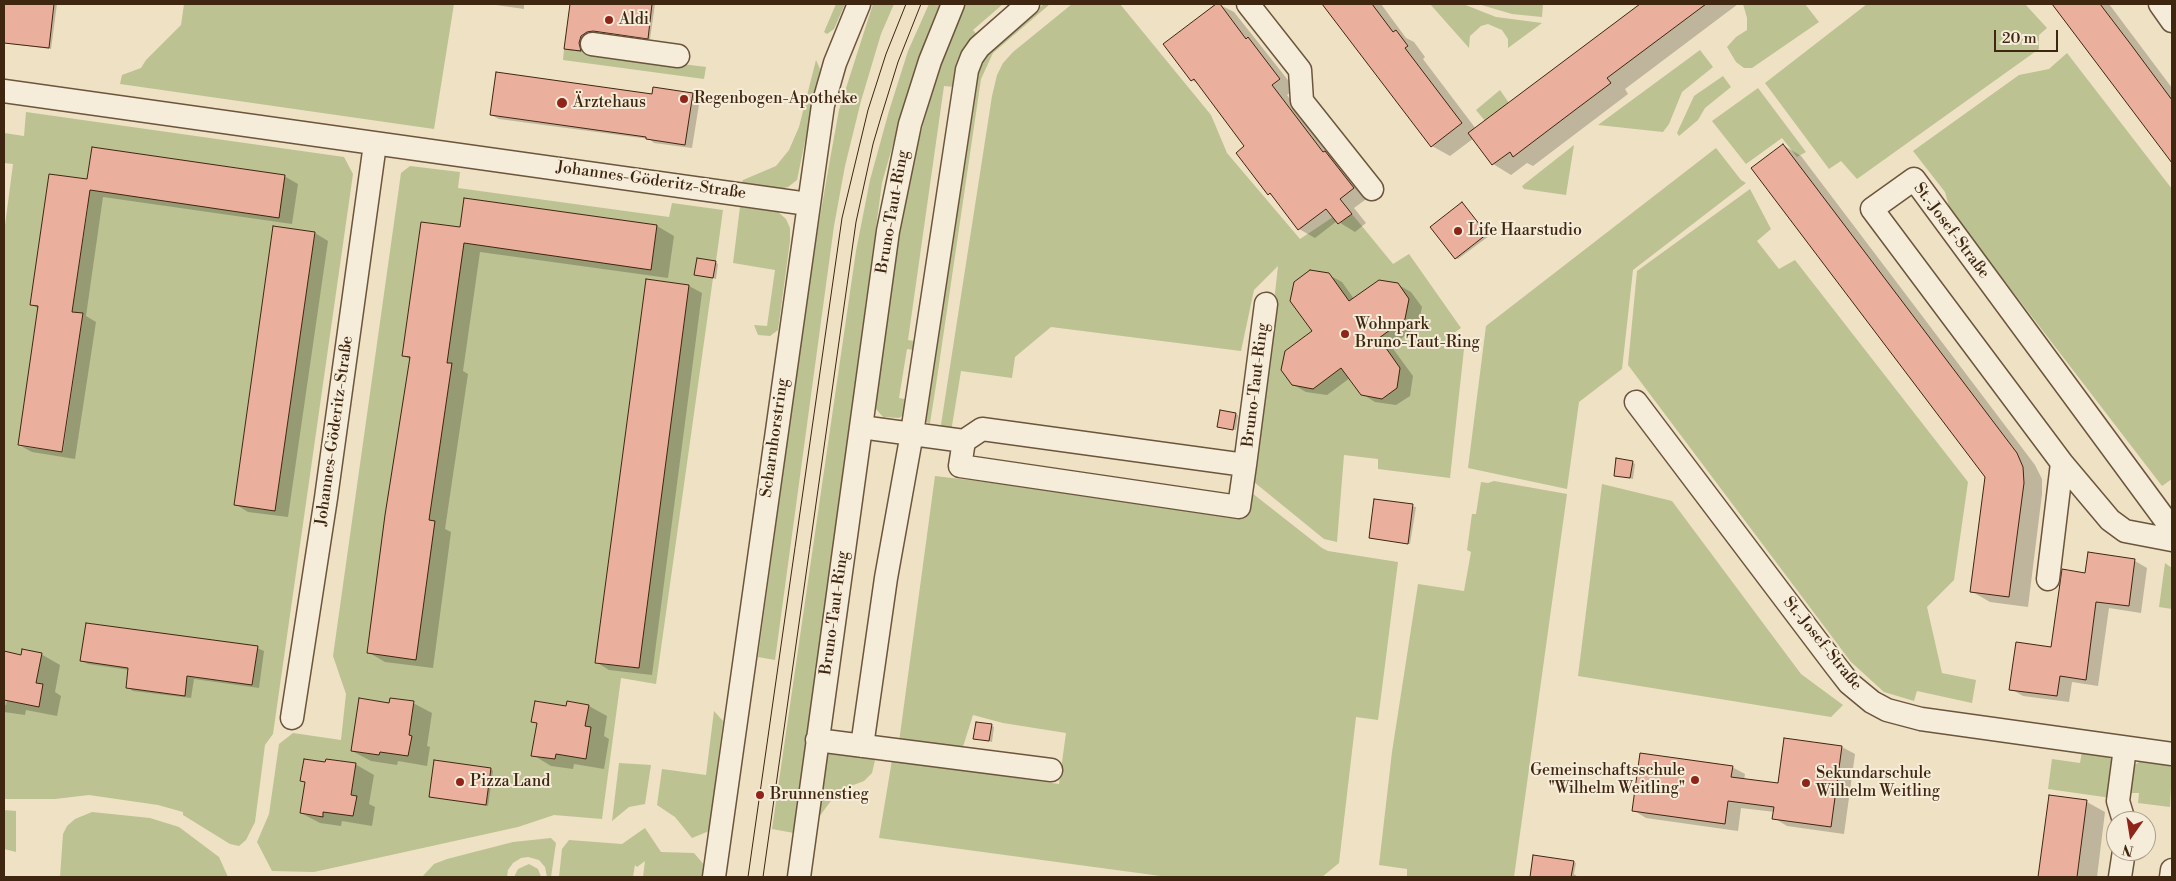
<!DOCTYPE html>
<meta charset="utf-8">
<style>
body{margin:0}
#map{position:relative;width:2176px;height:881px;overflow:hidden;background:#efe1c4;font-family:"Libre Bodoni",serif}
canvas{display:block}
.frame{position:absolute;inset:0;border:5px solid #3f2610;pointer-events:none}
.north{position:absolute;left:2106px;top:811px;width:50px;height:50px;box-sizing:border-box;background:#f5ecd9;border:1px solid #ac9d89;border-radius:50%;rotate:193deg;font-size:14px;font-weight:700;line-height:20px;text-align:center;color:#3f2610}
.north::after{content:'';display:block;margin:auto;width:18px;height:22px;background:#8f2418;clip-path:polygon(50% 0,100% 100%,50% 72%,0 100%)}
.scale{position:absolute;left:1994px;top:30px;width:64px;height:22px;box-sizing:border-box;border:2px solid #3f2610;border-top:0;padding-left:6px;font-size:15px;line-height:18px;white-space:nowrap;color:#3f2610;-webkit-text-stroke:4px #f5ecd9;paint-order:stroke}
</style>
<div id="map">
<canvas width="2176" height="881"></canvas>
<div class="frame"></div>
<div class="north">N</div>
<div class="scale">20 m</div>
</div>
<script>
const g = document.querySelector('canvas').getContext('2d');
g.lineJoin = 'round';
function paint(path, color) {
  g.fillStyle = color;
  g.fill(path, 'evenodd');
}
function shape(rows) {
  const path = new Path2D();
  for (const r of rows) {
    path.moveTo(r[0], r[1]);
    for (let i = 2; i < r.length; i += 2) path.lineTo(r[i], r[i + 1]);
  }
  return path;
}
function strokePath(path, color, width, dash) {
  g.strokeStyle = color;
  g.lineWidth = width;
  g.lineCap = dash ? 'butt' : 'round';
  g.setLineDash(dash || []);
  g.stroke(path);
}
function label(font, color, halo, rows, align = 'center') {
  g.font = font + ' "Libre Bodoni",serif';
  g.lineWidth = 4;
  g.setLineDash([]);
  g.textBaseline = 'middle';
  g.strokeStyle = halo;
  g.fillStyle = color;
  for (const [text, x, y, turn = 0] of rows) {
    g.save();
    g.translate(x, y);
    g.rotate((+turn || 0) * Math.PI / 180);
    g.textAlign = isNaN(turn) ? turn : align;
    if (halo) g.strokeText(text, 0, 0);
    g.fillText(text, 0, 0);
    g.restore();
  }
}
const green = shape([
 [184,4,454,4,434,129,120,84,122,75,141,68,146,60,181,25],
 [836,4,845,4,834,29,827,34,824,32],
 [873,4,894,4,881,34,861,101,845,166,834,226,775,660,758,657,812,262,829,165,839,110],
 [929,4,943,4,921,58,901,116,882,183,794,833,772,829,856,251,870,180,889,111,908,51],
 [963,4,1003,4,973,30,978,36,954,87,944,86,908,340,920,342,919,351,907,349,899,398,909,400,904,415,899,418,883,417,876,409,875,403,895,251,914,158,936,77],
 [1044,4,1050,4,993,53,981,79,936,385,930,423,922,421,979,67,992,46],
 [1072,4,1120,4,1211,115,1227,153,1300,239,1333,217,1339,224,1352,214,1393,264,1409,254,1461,328,1451,335,1464,349,1450,478,1378,469,1378,459,1344,455,1337,542,1324,539,1254,482,1278,266,1254,290,1241,351,1051,327,1015,357,1012,378,961,371,951,432,940,431,992,96,997,75,1003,63,1013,52],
 [1430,4,1463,4,1496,17,1542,23,1508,48,1508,39,1502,30,1488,24,1481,26,1470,36,1469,48],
 [1478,4,1543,4,1542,17,1512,14],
 [1743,4,1805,4,1819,22,1752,68,1744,68,1736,62,1727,47,1736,37,1747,30,1747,18],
 [1867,4,2025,4,2047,28,2039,35,2039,49,1857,179,1841,161,1829,169,1765,83],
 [564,49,706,67,704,79,563,60],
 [1700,50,1713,67,1682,92,1669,124,1663,132,1598,125],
 [2067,53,2172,189,2172,479,2162,486,1950,210,1945,192,1913,151,2019,75,2049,69],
 [816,60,820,69,797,180,788,187,773,191,740,185,743,180,776,166,789,150,799,127],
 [1723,76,1731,87,1705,108,1698,120,1679,136,1677,133,1694,96],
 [1758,88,1806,152,1797,157,1782,138,1746,164,1712,121],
 [1500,90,1509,103,1485,121,1476,110],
 [26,112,344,157,353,174,273,734,265,745,255,822,246,840,239,846,230,844,183,815,183,812,158,805,89,795,55,799,4,799,4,705,6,705,7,701,39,706,43,684,36,683,42,653,21,655,4,651,4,233,13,164,4,163,4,133,24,136],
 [92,147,285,175,86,189,84,206,88,207,72,312,83,313,63,452,18,446,38,306,30,305,49,174,87,179],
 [273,226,315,232,275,511,234,504],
 [86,623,257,646,252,685,187,676,184,696,126,688,128,668,81,661],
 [1574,145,1566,195,1524,189,1522,186],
 [1716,148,1741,180,1746,183,1633,270,1622,369,1579,402,1567,489,1468,468,1486,326],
 [410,166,460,172,458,188,669,217,672,203,723,210,716,261,697,258,694,275,713,278,656,684,621,678,602,819,554,815,518,827,314,872,272,871,257,842,269,814,279,744,293,733,341,740,346,694,333,656,401,173],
 [464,198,657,225,651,269,458,242,447,363,451,363,412,518,425,594,416,659,367,653,410,357,402,356,421,222,460,227],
 [646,279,689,285,638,668,595,663],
 [359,698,389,703,390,698,414,701,409,735,412,736,408,756,380,752,379,755,357,752],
 [535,701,566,706,567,701,589,705,585,726,591,727,586,759,556,754,555,759,532,756,537,723,532,722],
 [304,759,325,762,326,759,356,763,351,795,357,796,353,816,323,812,322,817,300,813,305,782,300,781],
 [434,760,491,768,486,805,429,797],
 [1750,189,1771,229,1757,241,1779,269,1795,260,1968,482,1954,580,1927,607,1942,673,1976,680,1972,703,1917,691,1914,701,1884,692,1851,662,1628,365,1637,271],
 [740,207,778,212,786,219,790,228,790,241,778,330,770,336,758,335,754,325,767,326,775,270,733,263],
 [935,476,1249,513,1252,493,1322,548,1328,551,1398,562,1378,720,1356,717,1339,863,1322,877,1168,877,879,838,892,760,1059,784,1066,733,1003,723,973,715,962,750,899,742],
 [1494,481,1567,494,1514,877,1407,877,1407,869,1379,865,1392,752,1418,584,1464,591,1471,552,1467,550,1472,514,1476,514,1481,482,1488,483],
 [1602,484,1672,501,1801,674,1843,705,1831,717,1578,676],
 [2165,563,2172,568,2172,609,2159,607],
 [714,711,723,721,709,831,692,838,675,817,657,805,662,769,706,775],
 [2082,751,2105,753,2116,764,2111,798,2048,789,2052,759,2080,763],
 [838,752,876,756,872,773,864,781,848,787,833,798,819,817,825,755],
 [2142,760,2168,763,2172,769,2170,807,2138,803,2139,793,2126,793,2130,768],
 [619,763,651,765,645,804,629,807,612,821],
 [4,810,16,811,16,852,4,849],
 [92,812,150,818,179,827,219,857,228,877,60,877,63,834,67,826,75,819],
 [645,828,661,852,694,853,705,866,703,877,643,877,645,861,637,867,635,865,633,877,559,877,562,849,569,840,622,844],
 [551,838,556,843,551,877,547,877,545,867,539,860,528,857,521,858,513,863,508,870,507,877,422,877,434,864,447,859,513,842],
 [529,864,538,869,541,877,514,877,518,869]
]);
const shadow = shape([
 [4,4,57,4,51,49,4,43],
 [489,4,524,4,524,9],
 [571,4,655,4,650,39,597,32,590,33,584,38,581,45,583,52,568,50,565,48],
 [1218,4,1234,12,1295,89,1287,95,1335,158,1369,197,1354,208,1366,223,1355,232,1337,221,1315,238,1299,229,1275,197,1269,194,1246,146,1200,85,1192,80,1164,44],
 [1324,4,1381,4,1406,38,1414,42,1425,57,1423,59,1476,129,1642,4,1738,4,1625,89,1628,94,1533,166,1527,163,1511,175,1493,164,1474,138,1450,156,1432,146],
 [2053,4,2109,4,2172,88,2172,161],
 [692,94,700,98,692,148,654,143,649,139,499,119,491,115,653,95],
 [1783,145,1801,156,2035,465,2042,479,2042,494,2028,607,1990,602,1971,591,1986,477],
 [284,176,298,184,292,224,103,197,86,316,96,322,75,459,32,452,19,445,39,309,31,304,88,181],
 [465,199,657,226,674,236,668,278,480,252,463,371,468,374,445,529,451,532,433,668,385,662,368,652,411,360,403,355,461,229],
 [1463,204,1489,236,1458,259,1455,258],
 [315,233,328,241,288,517,248,512,235,504],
 [715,262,718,264,716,279,696,275],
 [1329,275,1342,282,1354,299,1397,284,1411,292,1422,307,1418,326,1391,346,1413,376,1410,396,1396,405,1375,402,1362,394,1350,378,1327,395,1306,392,1292,384,1314,332],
 [689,286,702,293,652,675,609,670,596,662],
 [1235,414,1238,415,1236,430,1218,427],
 [1632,462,1635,464,1633,479,1615,475],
 [1375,500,1416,507,1410,544,1370,538],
 [2089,554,2135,561,2147,568,2141,613,2109,608,2098,686,2072,682,2069,702,2023,696,2011,689,2052,648,2086,574],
 [257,648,264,651,259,688,194,679,191,698,133,691,127,687,129,670,88,664,82,661],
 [4,653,22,656,41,654,60,665,55,692,61,696,57,716,26,710,25,715,4,712],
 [413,703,432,713,427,746,430,747,427,766,398,761,397,765,371,761,352,751,390,704],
 [589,706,607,716,604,736,609,739,604,769,574,764,573,769,551,766,533,755,538,724,533,721,567,707],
 [991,725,994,727,992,742,975,738],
 [1842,747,1855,754,1844,834,1787,826,1774,818,1775,812,1741,808,1738,831,1646,818,1633,810,1732,767,1745,774,1744,780,1779,784],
 [355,764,374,775,369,804,375,807,372,826,342,821,341,826,320,823,301,813,306,783,302,780],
 [491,769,493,771,488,806,430,796],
 [2050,797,2087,802,2105,812,2097,877,2039,877],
 [1534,856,1573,862,1576,863,1574,874,1578,877,1532,877]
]);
const building = shape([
 [4,4,54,4,49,48,4,43,4,4],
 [570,4,652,4,648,39,593,31,587,32,581,36,579,43,581,51,564,49,570,4],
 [1216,4,1220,4,1246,39,1248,37,1280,79,1272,85,1323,152,1325,151,1354,188,1340,199,1352,214,1338,224,1326,209,1298,230,1270,193,1268,195,1236,153,1244,146,1194,79,1191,81,1163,44,1216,4],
 [1322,4,1372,4,1393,32,1396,30,1408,46,1405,48,1462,123,1431,147,1322,4],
 [1640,4,1706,4,1607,78,1611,83,1575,110,1513,157,1510,152,1492,165,1468,133,1640,4],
 [2052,4,2100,4,2132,46,2172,100,2172,163,2052,4],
 [496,72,652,94,653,87,693,93,685,145,646,139,646,137,490,115,496,72],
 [1783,144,2017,453,2023,467,2024,483,2009,597,1970,592,1985,477,1751,168,1783,144],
 [92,147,285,175,279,218,90,190,72,312,83,313,62,452,18,445,38,306,30,305,49,174,87,179,92,147],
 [464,198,657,225,651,270,464,243,447,363,452,363,429,520,435,521,416,660,367,653,385,515,410,357,402,356,421,222,460,227,464,198],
 [1462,202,1487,234,1455,259,1430,227,1462,202],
 [273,226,315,232,275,511,234,505,273,226],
 [697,258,716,261,713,278,694,275,697,258],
 [1310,270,1329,273,1349,301,1379,280,1398,283,1409,299,1405,319,1379,338,1400,368,1397,388,1382,399,1361,395,1341,368,1313,389,1292,385,1281,370,1285,351,1312,331,1290,301,1294,282,1310,270],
 [646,279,689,285,639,668,595,663,646,279],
 [1220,410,1236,413,1233,430,1217,427,1220,410],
 [1616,458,1633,461,1630,478,1614,476,1616,458],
 [1374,499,1413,504,1408,544,1369,538,1374,499],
 [2088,552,2135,559,2129,606,2096,602,2086,680,2060,676,2057,696,2009,690,2016,642,2051,647,2062,569,2085,573,2088,552],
 [86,623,258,646,252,685,187,676,185,696,126,688,128,668,80,661,86,623],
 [22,649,42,653,36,683,43,684,39,707,4,700,4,651,21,655,22,649],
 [359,698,389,703,390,698,414,701,409,735,412,736,408,756,380,752,379,755,351,751,359,698],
 [535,701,566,706,567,701,589,705,585,726,591,727,586,759,556,754,555,759,531,756,537,723,531,722,535,701],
 [976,722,992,724,989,741,973,739,976,722],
 [1784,738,1842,746,1831,827,1772,819,1774,807,1728,801,1725,824,1632,811,1640,753,1733,766,1731,777,1778,783,1784,738],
 [304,759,325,762,326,759,356,763,351,795,357,796,353,816,323,812,323,817,300,813,305,782,300,781,304,759],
 [434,760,491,768,486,805,429,797,434,760],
 [2049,795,2087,800,2077,877,2038,877,2049,795],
 [1533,855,1574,861,1571,877,1530,877,1533,855]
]);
const minor = shape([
 [1248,4,1300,70,1302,101,1372,189],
 [2160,4,2172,21],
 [592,44,678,56],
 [4,91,808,204],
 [1636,402,1835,665,1849,683,1872,702,1887,710,1921,719,2172,754],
 [861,427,964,441,982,429,1245,465,1266,304],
 [964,441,960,466,1239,507,1245,465],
 [2172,529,1914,179,1872,209,2062,463,2110,520,2125,531,2172,540],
 [2048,579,2062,463],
 [292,718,326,498,375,144],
 [817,740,1051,770],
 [862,746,886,578,912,433,967,70,972,57,979,47,1028,4],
 [2124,821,2118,801,2125,748],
 [714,877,823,105,835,63,859,4],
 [799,877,888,231,910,124,930,61,953,4],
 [2120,877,2124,851],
 [2171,877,2172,870]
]);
const tram = shape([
 [748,877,842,218,868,110,886,54,906,4],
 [763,877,856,222,873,144,881,117,898,62,921,4]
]);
const markers = [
 [609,20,5,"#8f2418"],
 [684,99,5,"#8f2418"],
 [562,103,6,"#8f2418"],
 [1458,231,5,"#8f2418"],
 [1345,334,5,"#8f2418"],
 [1695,780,5,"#8f2418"],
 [460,782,5,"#8f2418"],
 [1806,783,5,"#8f2418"],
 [760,795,5,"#8f2418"]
];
const poiNames = [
 ["Aldi",619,20],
 ["Regenbogen-Apotheke",694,99],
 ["Ärztehaus",573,103],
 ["Life Haarstudio",1468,231],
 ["Wohnpark",1355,325],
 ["Bruno-Taut-Ring",1355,343],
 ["Gemeinschaftsschule",1685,771,"right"],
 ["\"Wilhelm Weitling\"",1685,789,"right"],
 ["Sekundarschule",1816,774],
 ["Wilhelm Weitling",1816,792],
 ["Pizza Land",470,782],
 ["Brunnenstieg",770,795]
];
const streetNames = [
 ["Johannes-Göderitz-Straße",651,181,8],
 ["Bruno-Taut-Ring",893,212,-80],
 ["St.-Josef-Straße",1951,231,53],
 ["Bruno-Taut-Ring",1256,385,-83],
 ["Johannes-Göderitz-Straße",335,431,-82],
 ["Scharnhorstring",775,438,-82],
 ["Bruno-Taut-Ring",835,613,-82],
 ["St.-Josef-Straße",1822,644,51]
];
paint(green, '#bcc292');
paint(shadow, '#0003');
paint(building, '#eaaf9d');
strokePath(building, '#3f2610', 1);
strokePath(minor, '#6b553d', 25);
strokePath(minor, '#f5ecd9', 22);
strokePath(tram, '#3f2610', 1);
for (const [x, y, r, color] of markers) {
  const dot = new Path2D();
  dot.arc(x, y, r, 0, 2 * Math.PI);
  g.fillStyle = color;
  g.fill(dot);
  strokePath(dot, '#f5ecd9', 2);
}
label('16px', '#3f2610', '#f5ecd9', poiNames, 'left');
label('16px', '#3f2610', '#f5ecd9', streetNames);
</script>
